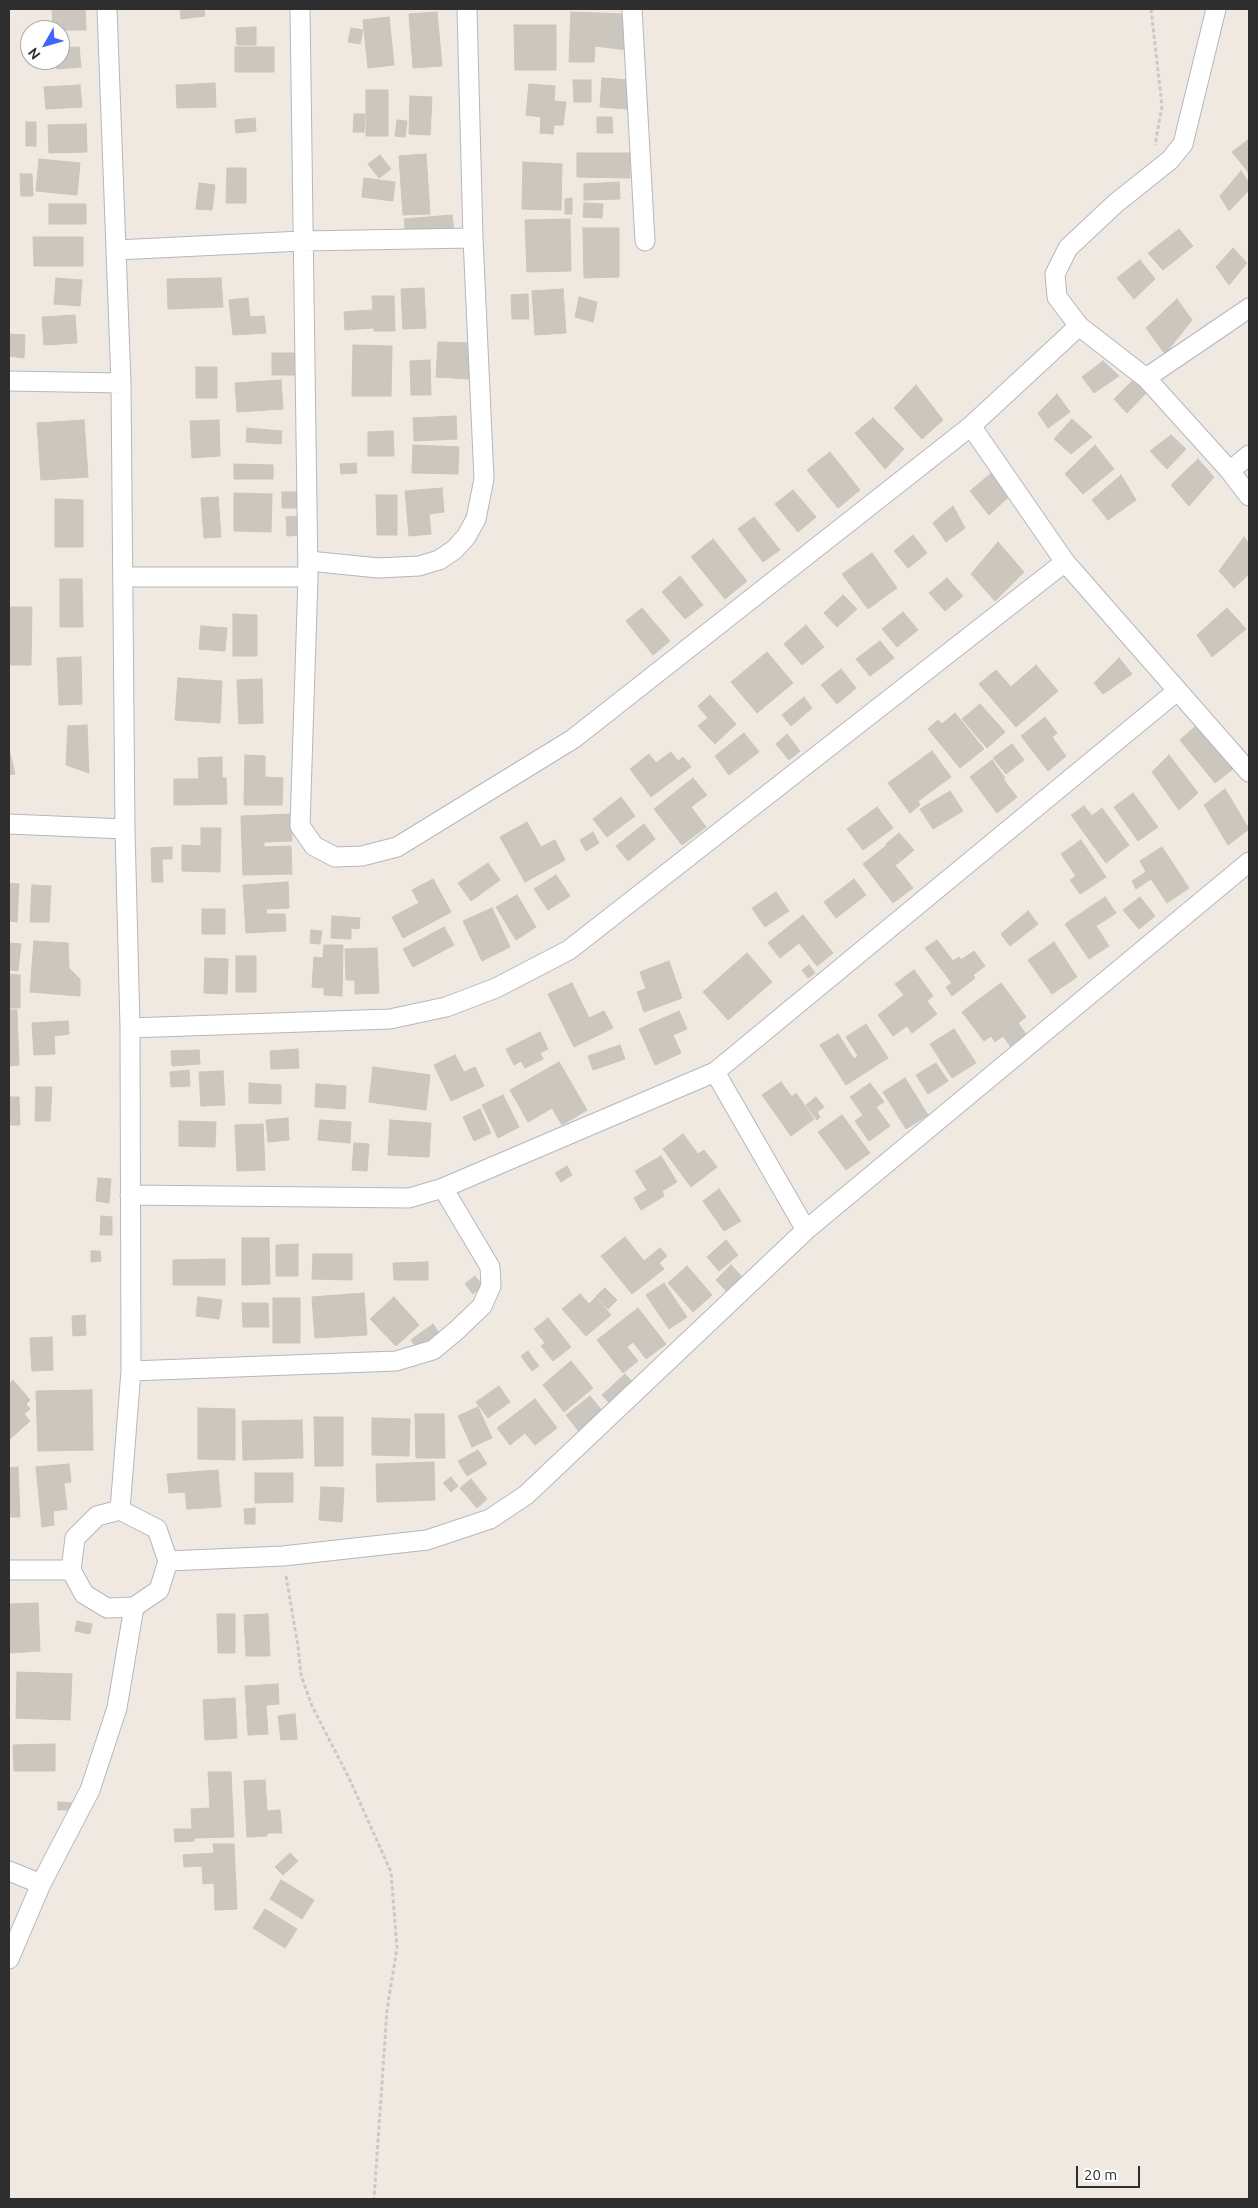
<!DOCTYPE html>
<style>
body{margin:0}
#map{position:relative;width:1258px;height:2208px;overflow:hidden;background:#efe9e1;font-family:Ubuntu,sans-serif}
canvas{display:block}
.frame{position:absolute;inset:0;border:10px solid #2e2e2e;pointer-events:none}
.north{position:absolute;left:20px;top:20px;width:50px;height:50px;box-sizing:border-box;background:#fff;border:1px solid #ababab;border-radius:50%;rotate:232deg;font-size:14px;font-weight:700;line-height:20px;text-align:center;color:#2e2e2e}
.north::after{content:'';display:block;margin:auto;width:18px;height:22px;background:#4264fb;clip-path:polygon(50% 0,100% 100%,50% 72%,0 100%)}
.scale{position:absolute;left:1076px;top:2166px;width:64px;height:22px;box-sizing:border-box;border:2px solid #2e2e2e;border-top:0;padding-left:6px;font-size:15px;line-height:18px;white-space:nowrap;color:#2e2e2e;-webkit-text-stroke:4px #fff;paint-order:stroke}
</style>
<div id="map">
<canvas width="1258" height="2208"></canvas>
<div class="frame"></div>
<div class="north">N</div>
<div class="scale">20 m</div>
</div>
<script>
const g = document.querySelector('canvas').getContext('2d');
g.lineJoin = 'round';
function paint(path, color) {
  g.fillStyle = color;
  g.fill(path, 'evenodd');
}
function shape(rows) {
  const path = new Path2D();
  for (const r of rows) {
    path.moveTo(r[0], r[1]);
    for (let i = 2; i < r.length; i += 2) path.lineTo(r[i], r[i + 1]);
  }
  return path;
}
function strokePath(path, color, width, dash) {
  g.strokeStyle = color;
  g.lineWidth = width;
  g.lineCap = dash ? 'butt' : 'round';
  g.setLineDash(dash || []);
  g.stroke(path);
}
const building = shape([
 [52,9,85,9,86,30,53,30,52,9],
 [180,9,204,9,205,16,181,19,180,9],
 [437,12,442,66,413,68,409,14,437,12],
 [571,12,625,14,627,50,595,46,594,62,569,62,571,12],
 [389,17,394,65,368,68,363,20,389,17],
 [514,25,556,25,556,70,515,70,514,25],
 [256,27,256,45,237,45,236,28,256,27],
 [351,28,363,30,360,44,348,42,351,28],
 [79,47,81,67,57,69,56,60,60,60,60,48,79,47],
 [235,47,274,47,274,72,235,72,235,47],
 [602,78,629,80,627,109,600,107,602,78],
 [573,80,591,80,591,102,574,102,573,80],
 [215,83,216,107,177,108,176,85,215,83],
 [529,84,555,86,554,101,566,102,563,125,554,125,553,134,540,133,541,117,526,115,529,84],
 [80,85,82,107,46,109,44,87,80,85],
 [366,90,388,90,388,136,366,136,366,90],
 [410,96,432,97,430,135,409,134,410,96],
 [354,114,365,114,364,132,353,132,354,114],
 [597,117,612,117,613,133,597,133,597,117],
 [255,118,256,131,236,133,235,120,255,118],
 [397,120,407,121,405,137,395,136,397,120],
 [26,122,36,122,36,146,26,146,26,122],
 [86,124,87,152,49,153,48,125,86,124],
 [1249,139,1249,173,1232,152,1249,139],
 [577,153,630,153,630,178,577,177,577,153],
 [426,154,430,214,403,215,399,156,426,154],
 [380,155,391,169,379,178,368,164,380,155],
 [39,159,80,163,77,195,36,191,39,159],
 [523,162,562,164,561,210,522,209,523,162],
 [227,168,246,168,246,203,226,203,227,168],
 [1241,171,1249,183,1249,190,1229,211,1220,196,1241,171],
 [20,174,32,174,33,196,21,196,20,174],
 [364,178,395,182,393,201,362,197,364,178],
 [619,182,620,199,584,200,584,184,619,182],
 [199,183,215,185,212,210,196,209,199,183],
 [572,198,572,214,565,214,565,199,572,198],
 [584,203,603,204,602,218,583,217,584,203],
 [49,204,86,204,86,224,49,224,49,204],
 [452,215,454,232,406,236,404,219,452,215],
 [570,219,571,271,527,272,525,220,570,219],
 [583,228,619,228,619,277,584,278,583,228],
 [1179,229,1193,246,1163,270,1148,253,1179,229],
 [33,237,83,237,83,266,34,266,33,237],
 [1233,248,1247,263,1229,285,1216,267,1233,248],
 [1140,260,1155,279,1134,299,1117,278,1140,260],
 [56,278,82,280,80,306,54,304,56,278],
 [221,278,223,307,168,309,167,279,221,278],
 [424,288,426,328,403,329,401,289,424,288],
 [563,289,566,333,535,335,532,291,563,289],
 [528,294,529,319,512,319,511,295,528,294],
 [372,296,394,296,395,331,374,331,372,296],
 [579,297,597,302,593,322,575,317,579,297],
 [248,298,250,317,264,316,266,333,233,335,229,300,248,298],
 [1177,299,1192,320,1165,354,1146,328,1177,299],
 [372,310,373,328,345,330,344,312,372,310],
 [75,315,77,343,44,345,42,317,75,315],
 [9,334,25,335,24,358,9,356,9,334],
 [438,342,471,343,469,379,436,377,438,342],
 [353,345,392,346,391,396,352,396,353,345],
 [272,353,296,353,297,375,272,375,272,353],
 [430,360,431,395,411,395,410,361,430,360],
 [1103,361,1119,376,1094,393,1082,377,1103,361],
 [196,367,217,367,217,398,196,398,196,367],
 [1134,379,1146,393,1127,413,1114,399,1134,379],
 [281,380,283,409,237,412,235,383,281,380],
 [916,385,943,420,922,439,894,408,916,385],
 [1057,394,1070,412,1048,428,1038,413,1057,394],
 [456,416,457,439,414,441,413,418,456,416],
 [873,418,904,449,885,469,855,433,873,418],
 [1072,419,1092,437,1071,454,1054,439,1072,419],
 [84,420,88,477,41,480,37,423,84,420],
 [219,420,220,456,192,458,190,421,219,420],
 [247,428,282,431,281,444,246,442,247,428],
 [393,431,394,456,368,456,368,432,393,431],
 [1171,435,1186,449,1167,469,1150,451,1171,435],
 [413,445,459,447,458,474,412,473,413,445],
 [1095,445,1114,469,1083,494,1065,474,1095,445],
 [830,452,860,490,838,508,807,470,830,452],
 [1198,459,1214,477,1189,506,1171,485,1198,459],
 [356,463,357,473,341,474,340,464,356,463],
 [234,464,273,465,273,479,234,479,234,464],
 [995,470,1015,491,989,515,970,491,995,470],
 [1121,475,1136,500,1108,520,1092,500,1121,475],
 [442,488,444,512,429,514,431,534,409,536,405,491,442,488],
 [793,490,816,517,798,532,775,504,793,490],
 [282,492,300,492,300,508,282,508,282,492],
 [234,493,272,494,271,532,234,531,234,493],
 [376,495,397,495,397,535,377,535,376,495],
 [218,497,221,537,204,538,201,498,218,497],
 [55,499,83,500,83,547,55,547,55,499],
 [953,506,965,528,946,542,933,523,953,506],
 [302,516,303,535,287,536,286,517,302,516],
 [754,517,780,550,763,562,738,529,754,517],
 [913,535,927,553,908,568,894,551,913,535],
 [1244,537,1249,544,1249,574,1234,588,1219,571,1244,537],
 [713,539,747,581,725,599,691,557,713,539],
 [998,542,1024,572,995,601,971,574,998,542],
 [872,553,897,588,868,609,842,574,872,553],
 [680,576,703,605,685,619,662,592,680,576],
 [947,578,963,596,945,611,929,593,947,578],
 [60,579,82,579,83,627,60,627,60,579],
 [843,595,857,609,837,627,824,613,843,595],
 [9,607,32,607,31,665,9,665,9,607],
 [642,608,670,641,653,655,626,621,642,608],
 [1227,608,1246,629,1212,657,1197,635,1227,608],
 [903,612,918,630,897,647,882,629,903,612],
 [233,614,257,615,257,656,233,656,233,614],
 [806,625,824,647,802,665,784,644,806,625],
 [201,626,227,628,225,651,199,649,201,626],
 [880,641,894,658,870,676,856,659,880,641],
 [767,652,793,683,757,713,731,682,767,652],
 [81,657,82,704,59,705,57,658,81,657],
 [1119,658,1132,674,1103,694,1094,683,1119,658],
 [1036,665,1058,691,1016,727,979,684,996,670,1011,687,1036,665],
 [841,669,856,688,837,704,821,685,841,669],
 [178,678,222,681,220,723,175,720,178,678],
 [262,679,263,723,239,724,237,680,262,679],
 [710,695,736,724,715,744,698,726,708,718,698,706,710,695],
 [804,697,812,708,791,726,782,715,804,697],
 [980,704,1005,732,987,748,962,719,980,704],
 [955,713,984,749,960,768,928,729,938,720,942,724,955,713],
 [1045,717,1057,733,1052,737,1066,756,1048,771,1021,736,1045,717],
 [87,725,89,773,66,765,68,726,87,725],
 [1197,725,1233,769,1215,783,1180,740,1197,725],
 [744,733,759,752,729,775,715,756,744,733],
 [787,734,800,751,789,760,776,744,787,734],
 [1012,744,1024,760,1006,774,993,758,1012,744],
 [9,749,15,774,9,775,9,749],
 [932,751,951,777,918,801,920,805,910,813,888,783,932,751],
 [671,752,678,761,683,757,691,767,651,797,630,769,649,754,656,763,671,752],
 [245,755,265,756,265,777,283,778,282,805,244,805,245,755],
 [1169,755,1198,793,1179,810,1152,772,1169,755],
 [222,757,222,778,226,778,227,804,174,805,174,779,199,779,198,758,222,757],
 [992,760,1005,778,1003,779,1017,797,997,813,970,777,992,760],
 [693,778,707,795,691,807,706,827,682,845,654,809,693,778],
 [1225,789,1249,829,1228,845,1204,805,1225,789],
 [950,791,963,811,933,829,920,809,950,791],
 [1133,793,1158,827,1138,841,1114,807,1133,793],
 [621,797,635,816,607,837,593,819,621,797],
 [1084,806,1092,816,1102,808,1129,845,1106,863,1071,815,1084,806],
 [877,807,893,828,863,850,847,829,877,807],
 [291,814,292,841,264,842,264,847,291,846,292,874,243,875,241,816,291,814],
 [527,822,541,847,555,840,565,860,525,882,500,837,527,822],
 [644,824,655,839,628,861,616,846,644,824],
 [201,828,221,828,220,872,182,871,182,845,201,846,201,828],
 [593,832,599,843,586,851,580,840,593,832],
 [899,833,914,850,901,861,886,844,899,833],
 [1081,840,1106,877,1080,894,1070,880,1076,876,1061,854,1081,840],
 [887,845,900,862,895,865,913,888,893,903,863,864,887,845],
 [172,847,172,859,162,859,163,882,152,882,151,848,172,847],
 [1162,847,1189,888,1167,903,1151,879,1136,889,1132,881,1146,872,1140,861,1162,847],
 [488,863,500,880,471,901,458,883,488,863],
 [556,875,570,896,548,910,534,889,556,875],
 [433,879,451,912,403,938,392,917,419,903,412,890,433,879],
 [854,879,866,895,836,918,824,902,854,879],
 [288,882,289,908,266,909,267,914,285,914,286,931,246,933,243,885,288,882],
 [9,883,19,884,17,922,9,921,9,883],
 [32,885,51,886,49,922,30,922,32,885],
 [776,892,789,911,765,927,752,908,776,892],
 [517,895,536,927,516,940,496,907,517,895],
 [1105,897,1116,913,1096,926,1109,946,1089,959,1065,924,1105,897],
 [1140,897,1155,916,1139,929,1123,910,1140,897],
 [492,908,510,947,482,961,463,921,492,908],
 [202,909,225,909,225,934,202,934,202,909],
 [1028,911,1038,924,1010,946,1001,934,1028,911],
 [803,915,833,953,817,966,799,943,780,958,768,943,803,915],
 [332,916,360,918,359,929,351,928,351,939,331,938,332,916],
 [444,927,454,945,413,967,403,949,444,927],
 [311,930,322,931,320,944,310,943,311,930],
 [937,940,953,961,959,957,961,960,974,951,985,966,973,975,975,978,952,996,946,987,952,983,925,948,937,940],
 [34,941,68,943,69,968,80,979,80,996,30,992,34,941],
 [1054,942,1077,977,1052,994,1028,960,1054,942],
 [9,943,21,944,18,971,9,970,9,943],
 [324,945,343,945,342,996,324,995,324,988,312,987,314,957,323,958,324,945],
 [377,948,379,993,355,994,355,980,346,980,345,949,377,948],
 [747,953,772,982,728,1020,703,992,747,953],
 [236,956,256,956,256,992,236,992,236,956],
 [205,958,228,959,227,994,204,993,205,958],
 [669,961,682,998,644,1012,637,992,646,989,640,972,669,961],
 [809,965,815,973,808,978,802,970,809,965],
 [914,970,933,996,927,1001,937,1014,912,1033,907,1026,893,1036,878,1015,904,995,895,984,914,970],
 [9,974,20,975,20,1008,9,1008,9,974],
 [572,983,589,1018,604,1011,613,1028,574,1047,548,994,572,983],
 [1001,983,1026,1017,1018,1023,1029,1038,1013,1050,1003,1036,995,1042,991,1036,984,1041,962,1012,1001,983],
 [9,1010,17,1010,19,1065,9,1066,9,1010],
 [679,1011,687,1029,673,1035,681,1053,655,1065,639,1029,679,1011],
 [68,1021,69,1034,54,1036,55,1054,34,1055,32,1023,68,1021],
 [866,1024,888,1058,846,1085,820,1045,838,1034,854,1059,858,1056,846,1037,866,1024],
 [954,1029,976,1063,952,1078,930,1044,954,1029],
 [540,1032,548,1049,540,1053,543,1059,525,1068,521,1061,514,1065,506,1049,540,1032],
 [620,1045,625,1059,593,1070,588,1056,620,1045],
 [298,1049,299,1068,271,1069,270,1051,298,1049],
 [199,1050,200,1064,172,1066,171,1051,199,1050],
 [455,1055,464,1072,475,1067,484,1086,451,1101,434,1065,455,1055],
 [559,1062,587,1110,562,1125,552,1108,528,1122,510,1090,559,1062],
 [936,1063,948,1081,928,1094,916,1075,936,1063],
 [373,1067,430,1075,426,1110,369,1102,373,1067],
 [189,1070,190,1086,171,1087,170,1072,189,1070],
 [223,1071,225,1105,201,1106,199,1072,223,1071],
 [905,1078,928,1115,906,1129,883,1092,905,1078],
 [781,1082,792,1097,796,1093,814,1119,791,1136,762,1095,781,1082],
 [249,1083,281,1085,281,1104,249,1103,249,1083],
 [870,1083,884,1102,876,1107,890,1126,869,1141,855,1121,863,1115,850,1097,870,1083],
 [316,1084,346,1086,345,1109,315,1107,316,1084],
 [36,1087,52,1087,50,1121,35,1121,36,1087],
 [503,1095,519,1127,498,1138,482,1105,503,1095],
 [9,1097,19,1097,20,1125,9,1125,9,1097],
 [816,1097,824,1107,817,1112,820,1117,817,1120,806,1105,816,1097],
 [480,1109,491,1133,474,1141,463,1117,480,1109],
 [842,1115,870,1153,846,1170,818,1132,842,1115],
 [288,1118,289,1140,268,1142,266,1120,288,1118],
 [320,1120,351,1122,350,1143,318,1140,320,1120],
 [390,1120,431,1123,429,1157,388,1155,390,1120],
 [179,1121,216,1122,215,1147,179,1146,179,1121],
 [263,1124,265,1170,237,1171,235,1125,263,1124],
 [683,1134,698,1154,704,1150,717,1167,691,1187,663,1149,683,1134],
 [354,1143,369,1144,367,1171,352,1170,354,1143],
 [661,1156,677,1182,662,1191,664,1196,641,1210,634,1198,647,1190,635,1171,661,1156],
 [567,1166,572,1175,561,1182,555,1173,567,1166],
 [98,1178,111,1179,109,1203,96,1201,98,1178],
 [719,1189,741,1221,724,1231,703,1201,719,1189],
 [101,1216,112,1217,112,1235,100,1235,101,1216],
 [625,1237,644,1261,660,1248,667,1256,659,1263,664,1269,632,1294,601,1256,625,1237],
 [242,1238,269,1238,270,1284,242,1285,242,1238],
 [726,1240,738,1255,719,1271,707,1257,726,1240],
 [298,1244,298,1276,276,1276,276,1245,298,1244],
 [91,1251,100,1251,101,1261,91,1262,91,1251],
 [313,1254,352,1254,352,1280,312,1279,313,1254],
 [225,1259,225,1285,173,1285,173,1260,225,1259],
 [428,1262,428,1280,394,1280,393,1263,428,1262],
 [731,1265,745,1280,729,1294,716,1280,731,1265],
 [687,1266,712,1295,693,1312,668,1283,687,1266],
 [475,1276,483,1286,473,1294,465,1284,475,1276],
 [664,1283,687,1317,669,1329,646,1295,664,1283],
 [605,1288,617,1300,608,1309,596,1296,605,1288],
 [364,1293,367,1335,315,1338,312,1297,364,1293],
 [580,1294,589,1304,596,1297,611,1315,586,1336,562,1309,580,1294],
 [198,1297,222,1300,219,1319,196,1316,198,1297],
 [394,1297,419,1325,396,1346,370,1319,394,1297],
 [273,1298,300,1298,300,1343,273,1343,273,1298],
 [242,1303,268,1303,269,1327,243,1327,242,1303],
 [638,1308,666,1344,646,1359,633,1342,627,1347,638,1361,623,1373,597,1340,638,1308],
 [85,1315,86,1335,73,1336,72,1316,85,1315],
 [548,1318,571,1347,553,1361,541,1346,545,1343,534,1329,548,1318],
 [433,1324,441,1336,419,1351,411,1340,433,1324],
 [52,1337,53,1370,32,1371,30,1338,52,1337],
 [528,1351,539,1366,532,1371,521,1356,528,1351],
 [571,1361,593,1388,564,1412,543,1385,571,1361],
 [625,1374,635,1385,612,1406,602,1395,625,1374],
 [13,1380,30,1400,26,1404,30,1409,24,1414,30,1421,9,1440,9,1384,13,1380],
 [499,1386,510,1402,488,1418,476,1402,499,1386],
 [92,1390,93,1450,38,1451,36,1391,92,1390],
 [590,1396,604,1413,580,1433,566,1415,590,1396],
 [535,1399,557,1428,535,1445,525,1433,510,1445,497,1428,535,1399],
 [478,1407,492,1438,472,1447,458,1416,478,1407],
 [198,1408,235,1409,235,1460,198,1459,198,1408],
 [415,1414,444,1414,445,1458,416,1458,415,1414],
 [314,1417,343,1417,343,1466,315,1466,314,1417],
 [372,1418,410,1419,409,1456,372,1455,372,1418],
 [302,1420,303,1458,243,1460,242,1421,302,1420],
 [478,1450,487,1464,467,1476,458,1461,478,1450],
 [434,1462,435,1500,377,1502,376,1464,434,1462],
 [69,1464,71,1482,64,1483,67,1509,53,1511,54,1525,42,1527,36,1467,69,1464],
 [18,1467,20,1517,9,1517,9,1468,18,1467],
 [218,1470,221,1507,187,1509,185,1492,169,1493,167,1474,218,1470],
 [255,1473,293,1473,293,1502,255,1503,255,1473],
 [451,1477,458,1486,451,1492,443,1483,451,1477],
 [471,1479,487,1499,477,1508,460,1488,471,1479],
 [321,1487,344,1488,342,1522,319,1520,321,1487],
 [255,1508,255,1524,245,1524,244,1509,255,1508],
 [38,1603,40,1651,9,1653,9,1604,38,1603],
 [217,1614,235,1614,235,1653,218,1653,217,1614],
 [268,1614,270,1656,246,1656,244,1615,268,1614],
 [77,1621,92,1624,90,1634,75,1631,77,1621],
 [17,1672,72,1674,70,1720,16,1718,17,1672],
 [278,1684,279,1704,266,1705,268,1734,248,1735,245,1686,278,1684],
 [235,1698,237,1738,205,1740,203,1700,235,1698],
 [295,1714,297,1739,281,1740,278,1716,295,1714],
 [55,1744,55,1771,14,1771,13,1745,55,1744],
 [208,1772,231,1772,234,1837,194,1838,194,1841,175,1842,174,1829,192,1829,191,1809,210,1808,208,1772],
 [265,1780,267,1811,280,1810,282,1833,267,1833,267,1836,247,1837,244,1781,265,1780],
 [58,1802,72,1803,71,1810,58,1810,58,1802],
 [213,1844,234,1844,237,1909,215,1910,214,1883,203,1884,202,1866,184,1867,183,1855,214,1853,213,1844],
 [290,1853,298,1861,283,1875,275,1867,290,1853],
 [281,1880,314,1900,302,1919,270,1899,281,1880],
 [265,1909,297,1929,285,1948,253,1928,265,1909]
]);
const path = shape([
 [1151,9,1162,106,1155,145],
 [286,1576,298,1646,301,1675,312,1706,349,1778,391,1872,397,1948,387,2010,374,2199]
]);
const street = shape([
 [107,9,121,383,125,829,130,1028,131,1371,120,1510],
 [632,9,645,241],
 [1216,9,1183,144,1170,160,1116,203,1068,248,1055,274,1057,297,1079,326,1146,378,1230,471,1249,496],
 [116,250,302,241,473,238],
 [1146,378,1249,308],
 [9,381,121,383],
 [971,426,1065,562,1249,772],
 [1230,471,1249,455],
 [309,561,378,568,419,566,439,560,454,550,466,537,476,519,484,479,473,238,467,9],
 [124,577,308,577,300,9],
 [308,577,300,826,314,846,335,857,362,856,397,847,573,739,971,426,1079,326],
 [9,824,125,829],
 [130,1028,390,1019,446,1007,496,988,569,950,1065,562],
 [715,1072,806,1230],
 [130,1195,409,1198,443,1188,715,1072,1177,691],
 [131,1371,396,1361,433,1350,457,1330,482,1306,491,1286,490,1267,443,1188],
 [120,1510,157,1529,168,1561,159,1590,134,1607,107,1608,84,1594,71,1570,75,1538,97,1516,120,1510],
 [168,1561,283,1556,427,1540,490,1519,526,1495,806,1230,1249,862],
 [9,1570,71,1570],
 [9,1871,41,1884],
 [9,1959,41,1884,90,1790,117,1708,134,1607]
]);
paint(building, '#cbc7bf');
strokePath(building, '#cbc5ba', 1);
strokePath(street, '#b4b7c1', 21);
strokePath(path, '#c9c9c9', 3, [4, 2.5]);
strokePath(street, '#fff', 19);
</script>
